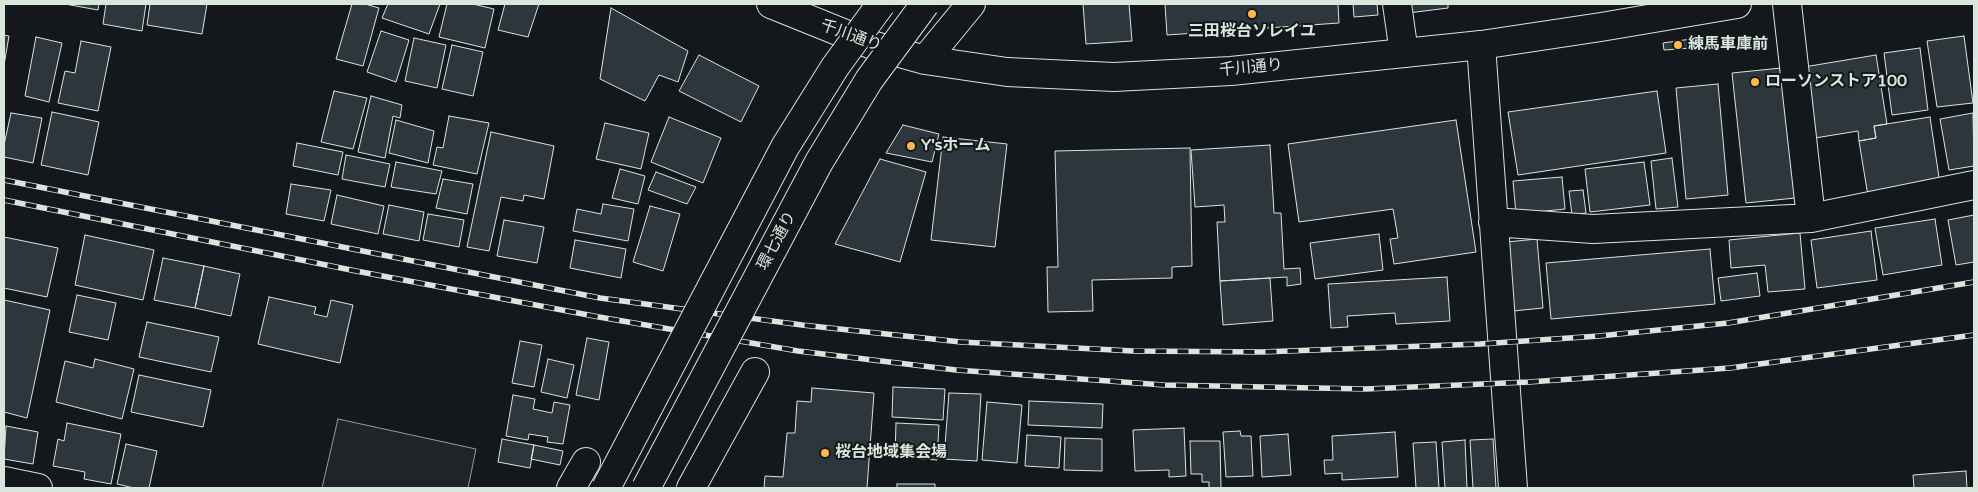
<!DOCTYPE html>
<meta charset="utf-8">
<style>
body{margin:0}
#map{position:relative;width:1978px;height:492px;overflow:hidden;background:#14181c;font-family:"Varela Round",sans-serif}
canvas{display:block}
.frame{position:absolute;inset:0;border:5px solid #d8e6dc;pointer-events:none}
</style>
<div id="map">
<canvas width="1978" height="492"></canvas>
<div class="frame"></div>
</div>
<script>
const g = document.querySelector('canvas').getContext('2d');
g.lineJoin = 'round';
function paint(path, color) {
  g.fillStyle = color;
  g.fill(path, 'evenodd');
}
function shape(rows) {
  const path = new Path2D();
  for (const r of rows) {
    path.moveTo(r[0], r[1]);
    for (let i = 2; i < r.length; i += 2) path.lineTo(r[i], r[i + 1]);
  }
  return path;
}
function strokePath(path, color, width, dash) {
  g.strokeStyle = color;
  g.lineWidth = width;
  g.lineCap = dash ? 'butt' : 'round';
  g.setLineDash(dash || []);
  g.stroke(path);
}
function label(font, color, halo, rows, align = 'center') {
  g.font = font + ' "Varela Round","Noto Sans JP",sans-serif';
  g.lineWidth = 4;
  g.setLineDash([]);
  g.textBaseline = 'middle';
  g.strokeStyle = halo;
  g.fillStyle = color;
  for (const [text, x, y, turn = 0] of rows) {
    g.save();
    g.translate(x, y);
    g.rotate((+turn || 0) * Math.PI / 180);
    g.textAlign = isNaN(turn) ? turn : align;
    if (halo) g.strokeText(text, 0, 0);
    g.fillText(text, 0, 0);
    g.restore();
  }
}
const green = shape([
 [338,419,476,449,468,488,322,488,338,419]
]);
const building = shape([
 [65,4,99,4,98,10,65,4],
 [106,4,146,4,142,31,103,24,106,4],
 [150,4,207,4,202,34,147,25,150,4],
 [352,4,365,4,379,8,363,66,336,59,352,4],
 [388,4,440,4,429,34,382,18,388,4],
 [447,4,473,4,494,9,485,48,439,37,447,4],
 [505,4,539,4,528,37,498,30,505,4],
 [1083,4,1129,4,1132,41,1086,44,1083,4],
 [1165,4,1338,4,1339,23,1167,35,1165,4],
 [1353,4,1377,4,1378,15,1354,17,1353,4],
 [1406,4,1448,4,1448,8,1408,13,1406,4],
 [611,8,688,51,678,82,659,75,645,101,600,79,611,8],
 [381,31,409,40,396,82,367,72,381,31],
 [4,35,9,36,4,65,4,35],
 [1964,36,1973,103,1937,107,1927,41,1964,36],
 [36,37,62,43,49,102,25,96,36,37],
 [414,38,446,45,437,88,405,81,414,38],
 [1691,39,1692,48,1664,50,1663,43,1691,39],
 [81,41,111,47,98,111,58,103,65,71,75,73,81,41],
 [452,45,483,52,473,96,442,89,452,45],
 [1920,48,1928,110,1892,115,1884,53,1920,48],
 [699,55,759,86,741,122,679,91,699,55],
 [1876,55,1887,124,1874,126,1876,138,1859,141,1858,131,1815,138,1804,67,1876,55],
 [1781,68,1795,198,1746,203,1732,73,1781,68],
 [1718,84,1728,195,1686,199,1676,88,1718,84],
 [334,91,367,98,353,149,321,142,334,91],
 [1657,91,1666,153,1518,175,1508,112,1657,91],
 [371,96,402,105,400,118,393,116,385,158,358,152,371,96],
 [52,112,99,122,88,175,41,165,52,112],
 [11,113,42,118,33,163,4,157,4,145,11,113],
 [1973,113,1974,166,1949,170,1940,119,1973,113],
 [449,116,489,123,477,174,433,165,437,147,443,148,449,116],
 [669,117,721,138,703,183,651,162,669,117],
 [1930,117,1940,184,1868,196,1859,141,1876,138,1874,126,1930,117],
 [396,120,434,131,428,163,389,153,396,120],
 [1456,120,1476,252,1394,264,1390,239,1398,238,1393,209,1299,222,1288,144,1456,120],
 [605,123,649,133,641,169,596,159,605,123],
 [903,125,939,134,932,162,886,153,903,125],
 [491,132,554,146,544,199,524,195,523,201,501,197,489,251,467,247,491,132],
 [943,137,1007,144,995,247,931,240,943,137],
 [297,143,343,152,338,175,293,166,297,143],
 [1270,145,1274,213,1281,213,1284,269,1300,268,1301,284,1287,286,1287,277,1220,281,1217,222,1225,222,1224,205,1195,207,1191,150,1270,145],
 [1190,148,1192,266,1172,267,1172,278,1092,280,1093,311,1048,312,1047,267,1058,267,1055,151,1190,148],
 [346,155,390,164,385,187,342,179,346,155],
 [1672,158,1678,207,1656,209,1651,161,1672,158],
 [880,159,926,172,900,262,835,244,880,159],
 [396,162,442,171,436,194,391,187,396,162],
 [1644,162,1650,205,1590,212,1585,169,1644,162],
 [620,169,645,176,638,204,612,198,620,169],
 [656,172,696,187,687,204,648,190,656,172],
 [1562,177,1565,209,1516,214,1513,181,1562,177],
 [443,179,473,184,467,214,436,208,443,179],
 [291,184,331,190,324,221,286,214,291,184],
 [1583,190,1586,213,1572,215,1569,191,1583,190],
 [337,195,384,206,378,234,331,224,337,195],
 [603,204,634,209,628,241,573,231,577,209,601,214,603,204],
 [389,205,424,212,419,241,383,234,389,205],
 [650,206,680,214,663,271,633,262,650,206],
 [428,214,464,220,459,247,423,240,428,214],
 [1974,215,1974,262,1956,265,1948,220,1974,215],
 [1935,219,1942,265,1883,275,1875,228,1935,219],
 [504,220,544,227,537,263,497,256,504,220],
 [1871,231,1877,280,1817,288,1811,240,1871,231],
 [1800,233,1805,289,1768,292,1765,265,1731,268,1729,240,1800,233],
 [1379,234,1383,270,1315,279,1310,243,1379,234],
 [85,235,154,250,143,300,75,285,85,235],
 [4,237,58,248,47,297,4,288,4,237],
 [1537,239,1543,308,1513,311,1507,242,1537,239],
 [575,240,626,249,621,278,570,268,575,240],
 [1710,249,1715,304,1551,319,1546,263,1710,249],
 [163,258,204,266,195,308,154,300,163,258],
 [204,266,240,274,231,316,195,308,204,266],
 [1757,273,1760,296,1721,301,1718,278,1757,273],
 [1447,277,1450,321,1396,324,1395,313,1347,316,1348,327,1331,328,1328,284,1447,277],
 [1270,278,1273,321,1223,325,1220,281,1270,278],
 [77,295,116,303,108,340,69,332,77,295],
 [269,297,316,307,314,314,327,317,331,300,353,305,340,363,258,344,269,297],
 [4,300,50,310,27,418,4,412,4,300],
 [147,322,219,337,211,372,139,357,147,322],
 [587,338,609,342,599,400,576,395,587,338],
 [520,341,542,345,534,387,512,383,520,341],
 [95,359,134,369,122,419,56,402,65,361,93,368,95,359],
 [548,359,574,365,567,398,541,392,548,359],
 [139,375,211,390,203,427,131,412,139,375],
 [893,387,945,389,943,420,892,417,893,387],
 [812,388,874,393,867,488,764,488,765,476,783,477,787,433,795,433,797,401,811,402,812,388],
 [949,393,981,394,977,461,944,459,949,393],
 [513,395,535,399,533,409,552,413,554,402,570,405,563,444,547,442,548,437,529,434,528,440,506,436,513,395],
 [1029,401,1103,404,1102,428,1028,425,1029,401],
 [987,402,1022,405,1017,463,982,460,987,402],
 [67,423,121,434,111,484,84,479,85,472,53,466,58,439,64,441,67,423],
 [896,423,939,425,937,460,895,457,896,423],
 [6,426,38,432,33,464,4,459,6,426],
 [1184,428,1186,476,1169,477,1169,470,1135,471,1133,430,1184,428],
 [1240,431,1241,436,1251,436,1253,476,1226,477,1223,432,1240,431],
 [1395,432,1398,477,1342,480,1342,473,1325,474,1324,460,1333,460,1332,436,1395,432],
 [1288,434,1291,475,1262,477,1260,436,1288,434],
 [1027,435,1061,437,1059,468,1025,466,1027,435],
 [1065,438,1102,439,1102,471,1064,470,1065,438],
 [502,439,534,445,530,468,498,462,502,439],
 [1493,439,1496,488,1473,488,1470,440,1493,439],
 [1465,440,1467,488,1445,488,1442,442,1465,440],
 [1190,441,1220,441,1221,488,1209,488,1209,482,1202,482,1202,474,1191,474,1190,441],
 [1436,442,1439,488,1416,488,1413,443,1436,442],
 [126,444,157,451,149,488,134,488,117,484,126,444],
 [534,445,563,451,560,465,531,459,534,445],
 [1966,471,1967,488,1914,488,1913,475,1966,471],
 [897,484,935,484,935,488,897,488,897,484]
]);
const minor = shape([
 [1397,4,1404,53],
 [1787,4,1811,218],
 [1481,45,1513,488],
 [1493,222,1593,229,1811,218,1974,185],
 [4,481,38,488],
 [571,488,586,462],
 [691,488,755,372]
]);
const major = shape([
 [771,4,875,46,925,60,1007,72,1114,77,1231,71,1481,45,1601,27,1737,4],
 [925,60,971,4]
]);
const rail = shape([
 [4,180,600,298,802,325,961,342,1133,351,1261,352,1480,344,1599,336,1728,323,1974,282],
 [4,200,356,271,599,317,798,351,956,370,1164,385,1366,389,1529,382,1730,368,1974,335]
]);
const majorBridge = shape([
 [606,488,785,147,835,67,881,4],
 [646,488,819,162,869,80,925,4]
]);
const markers = [
 [1252,14,5,"#ffb74d"],
 [1678,45,5,"#ffb74d"],
 [1755,82,5,"#ffb74d"],
 [911,146,5,"#ffb74d"],
 [825,453,5,"#ffb74d"]
];
const poiNames = [
 ["三田桜台ソレイユ",1252,32,"center"],
 ["練馬車庫前",1688,45],
 ["ローソンストア100",1765,82],
 ["Y'sホーム",921,146],
 ["桜台地域集会場",835,453]
];
const streetNames = [
 ["千川通り",851,36,20],
 ["千川通り",1251,68,-5],
 ["環七通り",777,241,-62]
];
paint(green, '#202428');
strokePath(green, '#939e99', 1);
paint(building, '#2c363c');
strokePath(building, '#d8e6dc', 1);
strokePath(minor, '#d8e6dc', 30);
strokePath(major, '#d8e6dc', 30);
strokePath(minor, '#14181c', 28);
strokePath(major, '#14181c', 28);
strokePath(rail, '#d8e6dc', 5.5);
strokePath(rail, '#14181c', 4, [11]);
strokePath(majorBridge, '#d8e6dc', 30, []);
strokePath(majorBridge, '#14181c', 28);
for (const [x, y, r, color] of markers) {
  const dot = new Path2D();
  dot.arc(x, y, r, 0, 2 * Math.PI);
  g.fillStyle = color;
  g.fill(dot);
  strokePath(dot, '#14181c', 2);
}
label('bold 16px', '#d8e6dc', '#14181c', poiNames, 'left');
label('16px', '#d8e6dc', '#14181c', streetNames);
</script>
